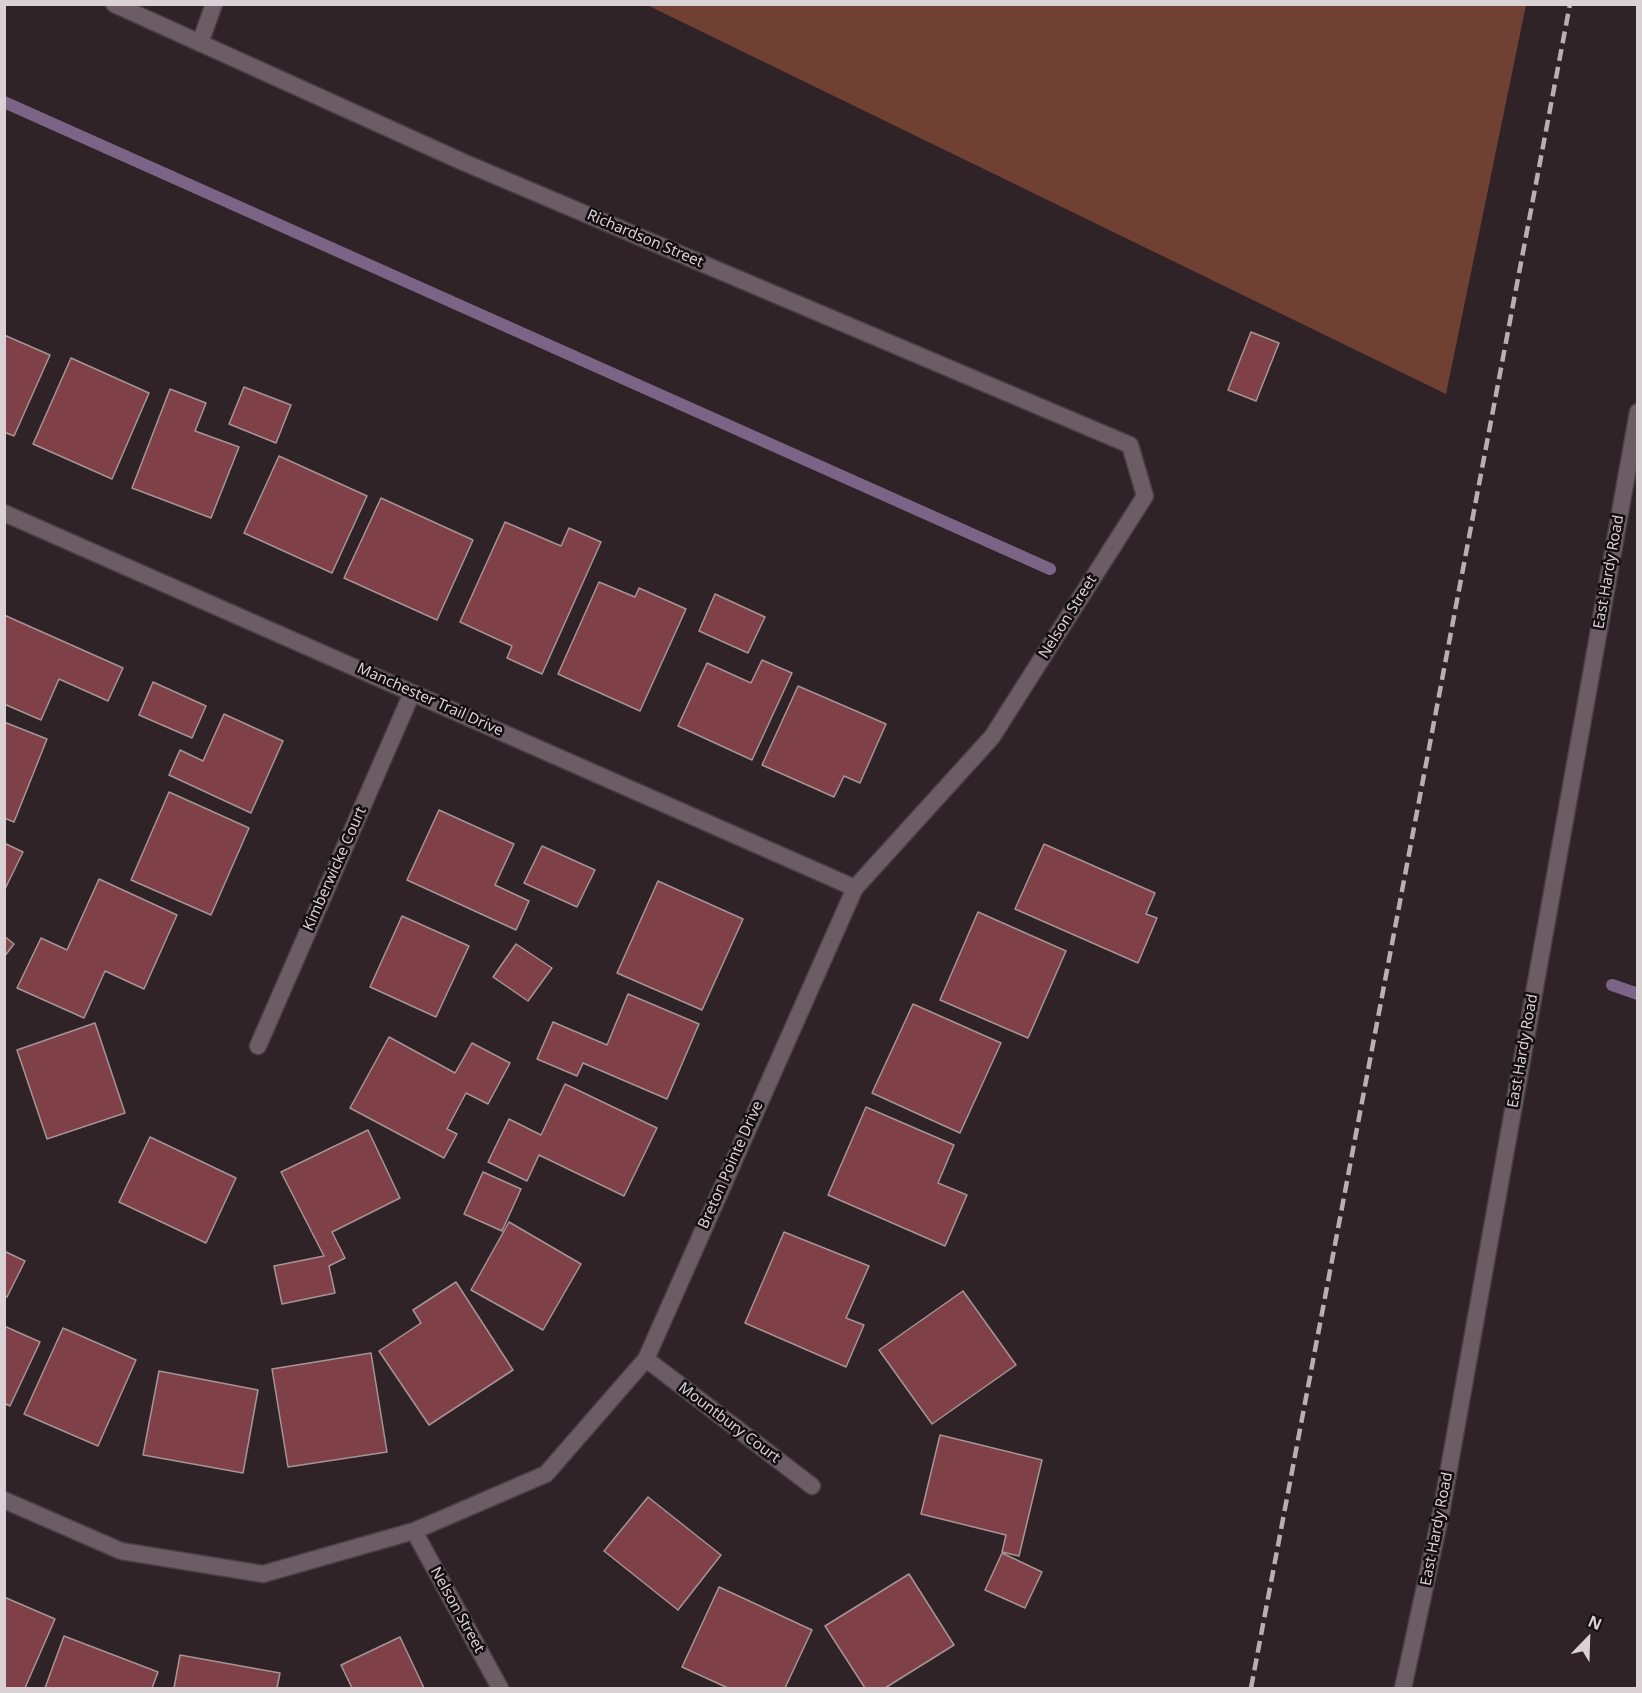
<!DOCTYPE html>
<style>
body{margin:0}
#map{position:relative;width:1642px;height:1693px;overflow:hidden;background:#2f2328;font-family:"Noto Sans",sans-serif}
canvas{display:block}
.frame{position:absolute;inset:0;border:6px solid #dad1d4;pointer-events:none}
.north{position:absolute;left:1558px;top:1609px;width:60px;height:60px;-webkit-text-stroke:4px #140e10;paint-order:stroke;rotate:23deg;font-size:16px;font-weight:700;line-height:24px;text-align:center;color:#dad1d4}
.north::after{content:'';display:block;margin:auto;width:21px;height:27px;background:#dad1d4;clip-path:polygon(50% 0,100% 100%,50% 72%,0 100%)}
</style>
<div id="map">
<canvas width="1642" height="1693"></canvas>
<div class="frame"></div>
<div class="north">N</div>
</div>
<script>
const g = document.querySelector('canvas').getContext('2d');
g.lineJoin = 'round';
function paint(path, color) {
  g.fillStyle = color;
  g.fill(path, 'evenodd');
}
function shape(rows) {
  const path = new Path2D();
  for (const r of rows) {
    path.moveTo(r[0], r[1]);
    for (let i = 2; i < r.length; i += 2) path.lineTo(r[i], r[i + 1]);
  }
  return path;
}
function strokePath(path, color, width, dash) {
  g.strokeStyle = color;
  g.lineWidth = width;
  g.lineCap = dash ? 'butt' : 'round';
  g.setLineDash(dash || []);
  g.stroke(path);
}
function label(font, color, halo, rows, align = 'center') {
  g.font = font + ' "Noto Sans",sans-serif';
  g.lineWidth = 5;
  g.setLineDash([]);
  g.textBaseline = 'middle';
  g.strokeStyle = halo;
  g.fillStyle = color;
  for (const [text, x, y, turn = 0] of rows) {
    g.save();
    g.translate(x, y);
    g.rotate((+turn || 0) * Math.PI / 180);
    g.textAlign = isNaN(turn) ? turn : align;
    if (halo) g.strokeText(text, 0, 0);
    g.fillText(text, 0, 0);
    g.restore();
  }
}
const green = shape([
 [647,5,1526,5,1446,394]
]);
const stream = shape([
 [4,102,1050,569],
 [1612,985,1638,994]
]);
const building = shape([
 [1251,332,1279,343,1256,401,1228,390,1251,332],
 [4,335,50,355,14,436,4,432,4,335],
 [71,358,149,393,112,479,33,444,71,358],
 [244,387,291,405,276,443,229,424,244,387],
 [170,389,206,403,195,431,239,447,211,518,132,488,170,389],
 [279,456,367,496,332,573,244,533,279,456],
 [381,498,473,540,437,620,344,578,381,498],
 [505,522,561,546,569,528,601,542,542,674,507,658,512,646,460,622,505,522],
 [599,582,635,597,639,588,686,609,640,711,558,674,599,582],
 [715,594,765,617,748,653,699,631,715,594],
 [4,615,123,668,108,701,59,679,41,720,4,704,4,615],
 [762,660,792,673,752,760,678,726,707,663,751,683,762,660],
 [153,682,206,706,192,738,139,715,153,682],
 [798,686,886,724,860,783,844,776,834,797,762,765,798,686],
 [224,714,283,741,251,813,169,775,180,750,203,761,224,714],
 [4,722,47,739,14,822,4,818,4,722],
 [169,792,249,828,211,915,131,880,169,792],
 [439,810,514,844,495,885,529,901,516,930,407,880,439,810],
 [4,843,23,852,4,891,4,843],
 [1044,844,1155,893,1146,914,1157,918,1138,963,1015,909,1044,844],
 [542,846,595,870,577,907,524,883,542,846],
 [99,879,177,915,144,989,105,971,84,1018,17,988,41,938,67,950,99,879],
 [658,881,743,919,702,1010,617,973,658,881],
 [978,912,1066,951,1028,1038,940,1000,978,912],
 [402,916,469,946,436,1017,370,987,402,916],
 [4,936,14,944,4,957,4,936],
 [516,944,552,968,528,1001,493,977,516,944],
 [628,994,699,1024,667,1099,583,1063,577,1076,537,1059,553,1022,607,1045,628,994],
 [913,1004,1001,1043,960,1133,872,1093,913,1004],
 [95,1023,125,1113,47,1139,17,1050,95,1023],
 [389,1037,455,1073,472,1043,510,1063,488,1104,466,1093,447,1129,457,1134,444,1158,350,1108,389,1037],
 [565,1084,657,1128,624,1196,539,1155,527,1181,488,1162,509,1119,541,1135,565,1084],
 [866,1107,954,1145,938,1183,967,1195,945,1246,828,1195,866,1107],
 [368,1130,400,1198,332,1232,345,1258,329,1266,335,1293,282,1304,274,1266,324,1256,281,1172,368,1130],
 [150,1137,236,1178,206,1243,119,1202,150,1137],
 [483,1172,521,1189,502,1231,464,1214,483,1172],
 [509,1222,581,1264,543,1330,471,1290,509,1222],
 [784,1232,869,1266,846,1318,864,1325,846,1367,745,1323,784,1232],
 [4,1251,25,1261,7,1297,4,1296,4,1251],
 [456,1282,513,1370,429,1425,379,1351,421,1323,413,1310,456,1282],
 [963,1291,1016,1365,932,1424,879,1350,963,1291],
 [4,1326,40,1342,10,1406,4,1403,4,1326],
 [63,1328,136,1360,98,1446,24,1414,63,1328],
 [371,1353,387,1452,288,1467,272,1369,371,1353],
 [159,1371,258,1390,243,1473,143,1455,159,1371],
 [940,1435,1042,1460,1019,1556,1002,1552,1006,1535,921,1514,940,1435],
 [648,1497,721,1555,678,1610,604,1551,648,1497],
 [1002,1553,1042,1572,1025,1608,985,1590,1002,1553],
 [909,1574,954,1645,885,1688,865,1688,825,1626,909,1574],
 [719,1587,812,1630,785,1688,728,1688,682,1667,719,1587],
 [4,1597,55,1619,25,1688,4,1688,4,1597],
 [64,1636,158,1672,152,1688,45,1688,64,1636],
 [400,1637,424,1688,352,1688,341,1665,400,1637],
 [180,1655,280,1673,277,1688,174,1688,180,1655]
]);
const service = shape([
 [200,43,214,4]
]);
const minor = shape([
 [4,513,855,888],
 [258,1046,412,693],
 [646,1359,812,1486],
 [4,1500,121,1551,263,1574,414,1531,546,1474,646,1359,855,888,992,737,1145,496,1130,445,463,162,114,4],
 [414,1531,500,1688]
]);
const tertiary = shape([
 [1403,1688,1441,1513,1638,412]
]);
const rail = shape([
 [1251,1688,1570,4]
]);
const streetNames = [
 ["Richardson Street",645,239,23],
 ["East Hardy Road",1609,572,-80],
 ["Nelson Street",1068,617,-58],
 ["Manchester Trail Drive",430,700,24],
 ["Kimberwicke Court",335,869,-66],
 ["East Hardy Road",1523,1051,-80],
 ["Breton Pointe Drive",731,1165,-66],
 ["Mountbury Court",729,1423,37],
 ["East Hardy Road",1437,1529,-79],
 ["Nelson Street",457,1610,61]
];
paint(green, '#704033');
strokePath(stream, '#7c6487', 12);
paint(building, '#804047');
strokePath(building, '#a59596', 1.5);
strokePath(service, '#4a3f44', 19);
strokePath(minor, '#4a3f44', 19);
strokePath(tertiary, '#4a3f44', 19);
strokePath(service, '#6b5d63', 16);
strokePath(minor, '#6b5d63', 16);
strokePath(tertiary, '#6b5d63', 16);
strokePath(rail, '#b9afb2', 4.5, [12, 6]);
label('15px', '#dad1d4', '#140e10', streetNames);
</script>
